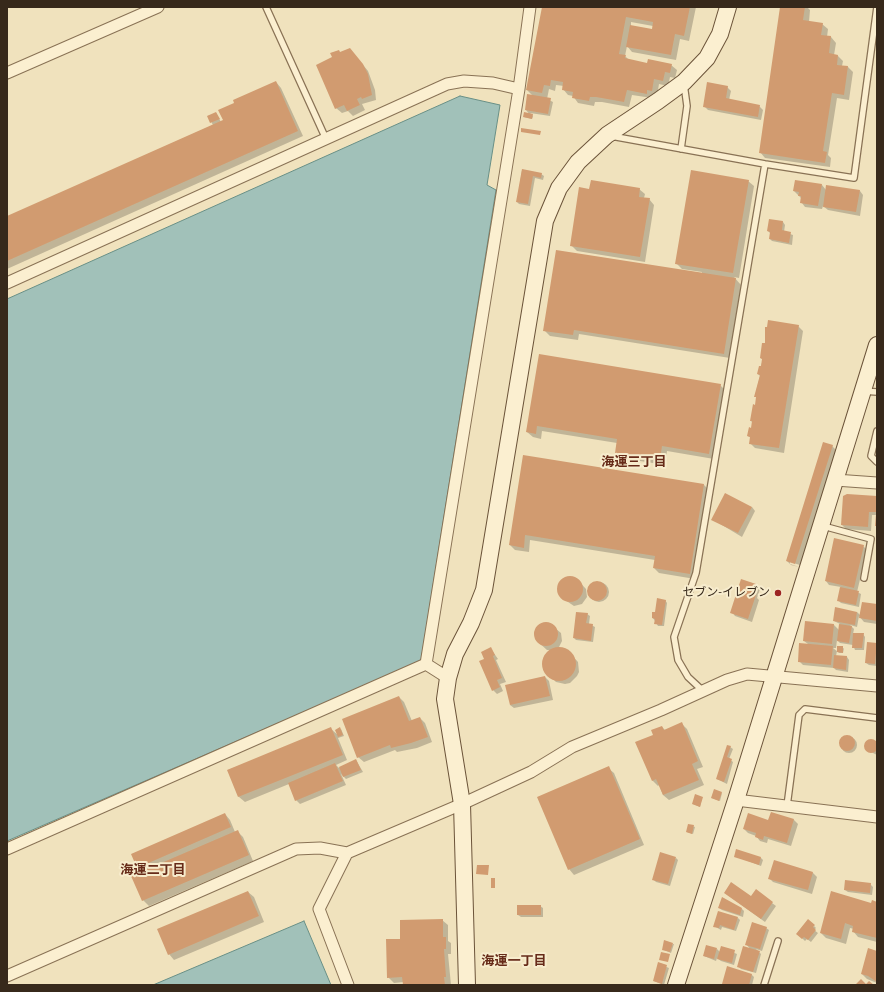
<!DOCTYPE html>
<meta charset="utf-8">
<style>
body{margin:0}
#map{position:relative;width:884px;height:992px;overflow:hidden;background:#f0e2bd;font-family:"Source Serif 4",serif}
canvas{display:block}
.frame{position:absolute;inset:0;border:8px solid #37291b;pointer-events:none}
</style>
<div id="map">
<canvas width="884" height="992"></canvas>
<div class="frame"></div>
</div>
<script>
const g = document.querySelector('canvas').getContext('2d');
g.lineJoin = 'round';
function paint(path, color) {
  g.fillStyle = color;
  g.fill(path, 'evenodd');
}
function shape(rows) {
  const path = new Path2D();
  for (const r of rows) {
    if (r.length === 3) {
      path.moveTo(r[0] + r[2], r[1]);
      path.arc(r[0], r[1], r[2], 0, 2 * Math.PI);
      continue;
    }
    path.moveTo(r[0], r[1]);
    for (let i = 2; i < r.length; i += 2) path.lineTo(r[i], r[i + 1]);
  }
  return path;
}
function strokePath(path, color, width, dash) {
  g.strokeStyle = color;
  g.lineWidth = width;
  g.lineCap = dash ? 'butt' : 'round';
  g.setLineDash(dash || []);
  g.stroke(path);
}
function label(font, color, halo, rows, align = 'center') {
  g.font = font + ' "Source Serif 4","Noto Sans JP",serif';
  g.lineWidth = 4;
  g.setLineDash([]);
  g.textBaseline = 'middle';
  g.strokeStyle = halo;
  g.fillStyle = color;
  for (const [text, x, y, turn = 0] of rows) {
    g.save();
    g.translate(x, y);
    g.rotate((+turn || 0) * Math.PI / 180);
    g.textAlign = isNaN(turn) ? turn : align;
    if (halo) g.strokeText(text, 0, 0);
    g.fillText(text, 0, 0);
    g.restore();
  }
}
const water = shape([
 [460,96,500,105,487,185,496,190,421,661,7,841,7,299,460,96],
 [304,921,331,985,153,985,304,921]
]);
const shadow = shape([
 [543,7,696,7,689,41,680,39,676,60,632,52,627,46,625,56,629,60,648,64,671,65,677,70,675,78,670,77,668,86,659,84,657,96,652,95,652,98,632,95,629,107,602,102,595,102,594,106,578,103,573,96,568,95,563,89,564,86,556,85,555,91,549,89,547,99,553,102,550,116,530,113,533,116,532,119,524,117,530,115,526,110,534,97,527,90],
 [631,22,653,26,653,30,631,26],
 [781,7,807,7,810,10,809,22,822,24,828,29,827,37,831,37,836,43,834,55,838,56,843,61,842,66,848,67,853,72,849,100,837,98,828,155,831,158,830,167,765,158,760,152],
 [350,49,368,71,375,90,376,100,362,104,365,110,353,116,348,111,342,113,336,108,333,58],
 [276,82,281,88,303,136,7,269,7,217,213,125,208,116,216,113,221,122,224,120,236,104],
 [727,87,731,91,729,100,759,106,763,110,761,120,708,110,704,106],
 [522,170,541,174,544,176,543,180,535,178,530,206,519,204,517,202],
 [748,181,754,186,739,278,734,277,741,285,730,358,579,334,578,340,550,336,544,330,702,274,702,272,682,269,676,263],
 [822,185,826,190,860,191,863,195,860,216,828,210,823,206,822,209,805,207,802,203,802,199,794,191],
 [639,189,645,194,644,198,649,199,654,205,645,262,577,251,571,245,590,190],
 [770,220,783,222,785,225,784,232,793,235,792,245,772,241,770,239,770,233,768,231],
 [798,326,803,331,784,453,755,448,750,443,751,438,748,436,752,429,753,423,751,421,756,406,757,398,755,396,760,376,758,374,763,360,761,358],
 [540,355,720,385,726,391,714,459,667,451,665,465,621,458,616,452,617,443,542,431,541,439,533,437,527,432],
 [832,446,836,450,800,565,790,562,790,564,799,567,791,565,787,561],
 [524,456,704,485,709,490,695,579,659,573,654,568,655,560,530,540,529,552,515,550,510,545],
 [877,497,877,526,877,515,872,515,871,531,846,529,842,525],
 [752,507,755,511,742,537,712,519],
 [863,546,867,550,857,592,861,594,859,607,841,603,838,600,841,587,829,585,826,581],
 [567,577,576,578,586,589,587,597,582,604,574,606,562,598,558,590,560,582],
 [742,581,756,585,760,589,757,598,759,600,752,622,735,616,732,612],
 [599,592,10],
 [665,600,667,603,664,626,658,626,653,618],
 [877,605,877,624,864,622,859,616,857,627,850,625,854,629,853,634,863,634,865,637,864,650,855,650,853,645,840,643,837,640,836,648,833,648,838,652,844,648,843,653,839,653,837,651,836,656,847,657,849,660,848,672,836,670,834,668,803,665,799,661,808,644,804,641,806,622,834,625,839,630,840,624,834,621,857,612,861,616],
 [587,614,590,616,589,624,595,627,593,642,576,640,574,638],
 [542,624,550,624,561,633,562,641,558,649,567,650,578,662,579,672,577,676,570,683,565,684,556,682,545,671,544,661,548,653,552,650,547,650,536,640,535,632],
 [876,644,877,666,869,665,866,663],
 [491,649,498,659,496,660,506,682,500,684,503,691,497,694,493,690,485,659],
 [545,677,549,681,553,700,514,708,510,705],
 [399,697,404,702,412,721,420,718,425,723,432,742,417,748,397,752,395,750,364,762,358,757],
 [682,724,687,729,703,767,697,769,704,785,669,800,663,795,659,785,658,786,652,780,654,736,662,727,665,730],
 [331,729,338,735,341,729,344,736,338,738,347,760,336,765,339,768,356,760,363,772,346,779,341,774,346,785,300,804,296,800,289,784,245,802,239,797,228,770],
 [849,745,8],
 [870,740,877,742,877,755,867,750,866,744],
 [730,747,733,749,729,759,733,762,727,784,717,779],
 [608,768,614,773,644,845,574,875,569,869],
 [722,793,720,801,712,798],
 [702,798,700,807,693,804],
 [771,813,794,820,798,824,791,846,768,839,767,843,760,841,756,836,748,833,744,829,769,821],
 [225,814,230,820,235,832,237,831,243,837,253,861,149,906,143,900,142,872,137,867],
 [689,825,695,827,693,834,687,832],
 [735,856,761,858,763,860,761,866],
 [676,858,678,860,670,886,656,882,653,879],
 [775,861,813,873,817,877,812,894,773,882,769,878],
 [870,884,873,887,872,895,848,892,845,890],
 [248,892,254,897,264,922,174,960,169,954],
 [725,893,772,903,776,906,765,922],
 [723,898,742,909,744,911,743,917,722,910,719,908],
 [877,903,877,942,858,937,853,931,854,929,850,928,846,944,826,938,821,933],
 [518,906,540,906,543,908,543,917,521,917,518,915],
 [738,918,740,920,736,931,722,927,721,930,714,926],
 [442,920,448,925,448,941,451,943,451,954,448,954,451,985,404,985,404,982,394,983,388,977,401,940],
 [814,926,816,928,814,930,818,933,811,942,807,939,805,941,800,936],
 [766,928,769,930,762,951,756,949,761,954,756,973,741,969,738,966,751,950,746,944],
 [674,944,671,953,664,950,673,944],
 [722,948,737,954,734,965,721,961,717,958,716,961,704,956,717,949,720,952],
 [877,952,877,983,867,979,862,974],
 [659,964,669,968,664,985,654,981],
 [751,974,754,977,752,985,724,985,723,983]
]);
const building = shape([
 [542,7,690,7,684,36,675,34,671,55,626,47,630,25,652,29,653,22,626,17,619,54,626,55,625,58,647,63,648,59,672,64,670,73,665,72,663,81,654,79,652,91,647,90,647,94,627,90,624,102,596,97,590,97,589,101,572,98,573,92,562,90,563,82,551,80,550,86,544,85,542,93,526,90],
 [780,7,805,7,803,20,823,23,821,35,831,36,829,53,838,55,837,65,848,66,844,95,832,93,823,151,827,152,825,163,759,153],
 [350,48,363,64,368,74,372,95,362,99,361,97,357,99,360,105,347,111,344,105,335,109,316,65,332,57,330,53,339,50,340,52],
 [276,81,298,131,7,261,7,216,223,120,218,110,234,103,233,100],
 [707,82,728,86,726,98,760,105,758,117,703,107],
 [527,94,551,98,548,114,525,110],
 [216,112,220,119,210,123,207,116],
 [524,112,533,114,532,119,523,117],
 [521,128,541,131,540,135,521,132],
 [522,169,542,173,541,178,533,176,528,204,516,202],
 [691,170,749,180,733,273,675,264],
 [591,180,640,188,639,197,650,198,640,257,570,246,579,187,589,189],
 [795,180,822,184,818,206,800,203,801,196,798,196,799,192,793,191],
 [826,185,860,190,856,212,823,207],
 [769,219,783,221,782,230,791,232,789,243,769,239,770,232,767,231],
 [556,250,736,278,724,354,574,330,573,335,543,331],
 [768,320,799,325,779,448,749,444,750,437,747,436,749,427,751,428,752,421,750,421,753,404,755,405,756,397,754,397,760,375,757,374,759,366,761,366,762,359,760,358,762,343,765,343,765,327,767,327],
 [539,354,721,384,709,454,662,446,660,460,615,453,617,439,537,426,536,434,526,432],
 [823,442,833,445,795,564,786,561],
 [523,455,704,484,690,574,653,568,655,556,525,535,524,548,509,545],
 [725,493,752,507,738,533,711,520],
 [847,494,877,496,877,512,869,512,868,527,841,525,843,496],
 [876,514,877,514,877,526,875,526],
 [834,538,864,545,854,588,825,581],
 [570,589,13],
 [741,579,756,584,753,594,756,595,748,619,730,613],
 [597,591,10],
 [840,587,859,591,856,605,837,601],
 [657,598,666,600,662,625,654,624,655,619,652,618,652,612,655,612],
 [862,602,877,604,877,621,859,618],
 [835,607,857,612,855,625,833,621],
 [576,612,588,613,586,623,593,624,591,641,573,638],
 [805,621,834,624,832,644,803,641],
 [546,634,12],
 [839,624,852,626,849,643,837,641],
 [853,633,864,633,862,648,852,648],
 [867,642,877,643,875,664,865,663],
 [799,643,833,646,831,665,798,662],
 [837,646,843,646,843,653,837,652],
 [491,647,495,655,493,656,502,678,497,680,500,687,492,691,479,661,484,659,481,652],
 [559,664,17],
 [834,655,847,656,846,670,833,668],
 [545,676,550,696,510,705,505,685],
 [399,696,409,721,420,717,428,737,411,743,391,748,390,745,357,758,342,719],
 [682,722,698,761,692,764,699,780,663,795,656,779,652,781,635,742,653,735,651,730,662,726,664,730],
 [331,727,343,755,238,797,227,770],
 [340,727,343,735,338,737,335,730],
 [847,743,8],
 [871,746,7],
 [727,745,731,746,727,757,732,759,724,782,716,779],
 [356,759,361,770,343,777,339,767],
 [335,763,343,781,295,801,288,783],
 [609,766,640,839,568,870,537,797],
 [714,789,722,792,719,801,711,798],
 [695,794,703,797,700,807,692,804],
 [771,812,794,819,787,843,764,836,763,840,755,837,756,833,743,829,748,813,768,820],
 [225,813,231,827,137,868,131,854],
 [688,824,694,825,692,834,686,832],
 [238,830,249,855,142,901,131,876],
 [736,849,761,857,759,865,734,857],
 [660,852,676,857,668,884,652,880],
 [774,860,813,872,808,890,768,879],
 [477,865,489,865,488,875,476,874],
 [491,878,495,878,495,888,491,888],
 [845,880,871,883,870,893,844,890],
 [731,882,751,896,756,889,773,902,761,919,724,893],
 [248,891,259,916,168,955,157,929],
 [831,891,871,903,872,900,877,902,877,938,852,932,853,926,845,923,841,939,820,933],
 [722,897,742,908,740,915,718,908],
 [517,905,541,905,541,915,517,915],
 [718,911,738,917,734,930,720,925,719,928,713,927],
 [443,919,443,937,446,937,446,949,444,949,446,977,444,977,445,985,403,985,402,977,387,978,386,939,400,939,400,920],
 [808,919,815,925,813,927,816,930,808,940,804,937,802,939,796,934],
 [752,922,767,927,760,949,745,945],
 [664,940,673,943,670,952,662,950],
 [706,945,717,948,714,959,703,956],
 [721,946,735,950,732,963,717,959],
 [743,946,760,951,753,972,737,967],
 [868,948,877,951,877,982,868,976,861,974],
 [661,952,670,954,668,962,659,960],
 [658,962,667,965,662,984,653,981],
 [727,966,752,974,749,985,722,984],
 [861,979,866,984,869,981,874,985,855,985]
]);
const lane = shape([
 [266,7,326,139],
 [611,136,765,164,854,178,877,7],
 [681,149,687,106,684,84],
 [863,391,877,392],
 [877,431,871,456,877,462],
 [823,526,871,539,864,578],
 [702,690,688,677,678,660,674,637,696,573,765,164],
 [787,806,799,715,805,709,877,718],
 [764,985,778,941]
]);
const street = shape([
 [7,73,158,7],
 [7,283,447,84,464,81,493,83,519,89,530,7],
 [835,480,877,483],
 [426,664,448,678],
 [736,800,877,817],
 [7,849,426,664,519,89],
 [347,853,319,909,348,985],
 [7,976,296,849,320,848,347,853,462,804,531,772,572,747,661,710,727,680,747,674,877,686]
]);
const secondary = shape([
 [467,985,462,804,445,699,448,678,455,654,471,623,484,590,545,221,559,188,578,162,607,135,658,101,684,82,707,58,720,34,728,7],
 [676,985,736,800,877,345]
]);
const markers = [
 [778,593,4,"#9c2422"]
];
const poiNames = [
 ["セブン-イレブン",770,593]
];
const neighbourhoodNames = [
 ["海運三丁目",634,463],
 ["海運二丁目",153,871],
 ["海運一丁目",514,962]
];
paint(water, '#a1c1b9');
strokePath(water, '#688f86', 1);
paint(shadow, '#0003');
paint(building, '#d19b70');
strokePath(lane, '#897255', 8);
strokePath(street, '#897255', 13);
strokePath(secondary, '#6b5339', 18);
strokePath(lane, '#fbefd0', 5.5);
strokePath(street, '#fbefd0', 11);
strokePath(secondary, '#fbefd0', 16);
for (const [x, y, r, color] of markers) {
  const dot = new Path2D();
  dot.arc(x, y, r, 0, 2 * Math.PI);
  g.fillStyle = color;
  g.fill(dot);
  strokePath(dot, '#f7eccd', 1.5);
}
label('12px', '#37291b', '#f7eccd', poiNames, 'right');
label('bold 13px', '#662a18', '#f7eccd', neighbourhoodNames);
</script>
